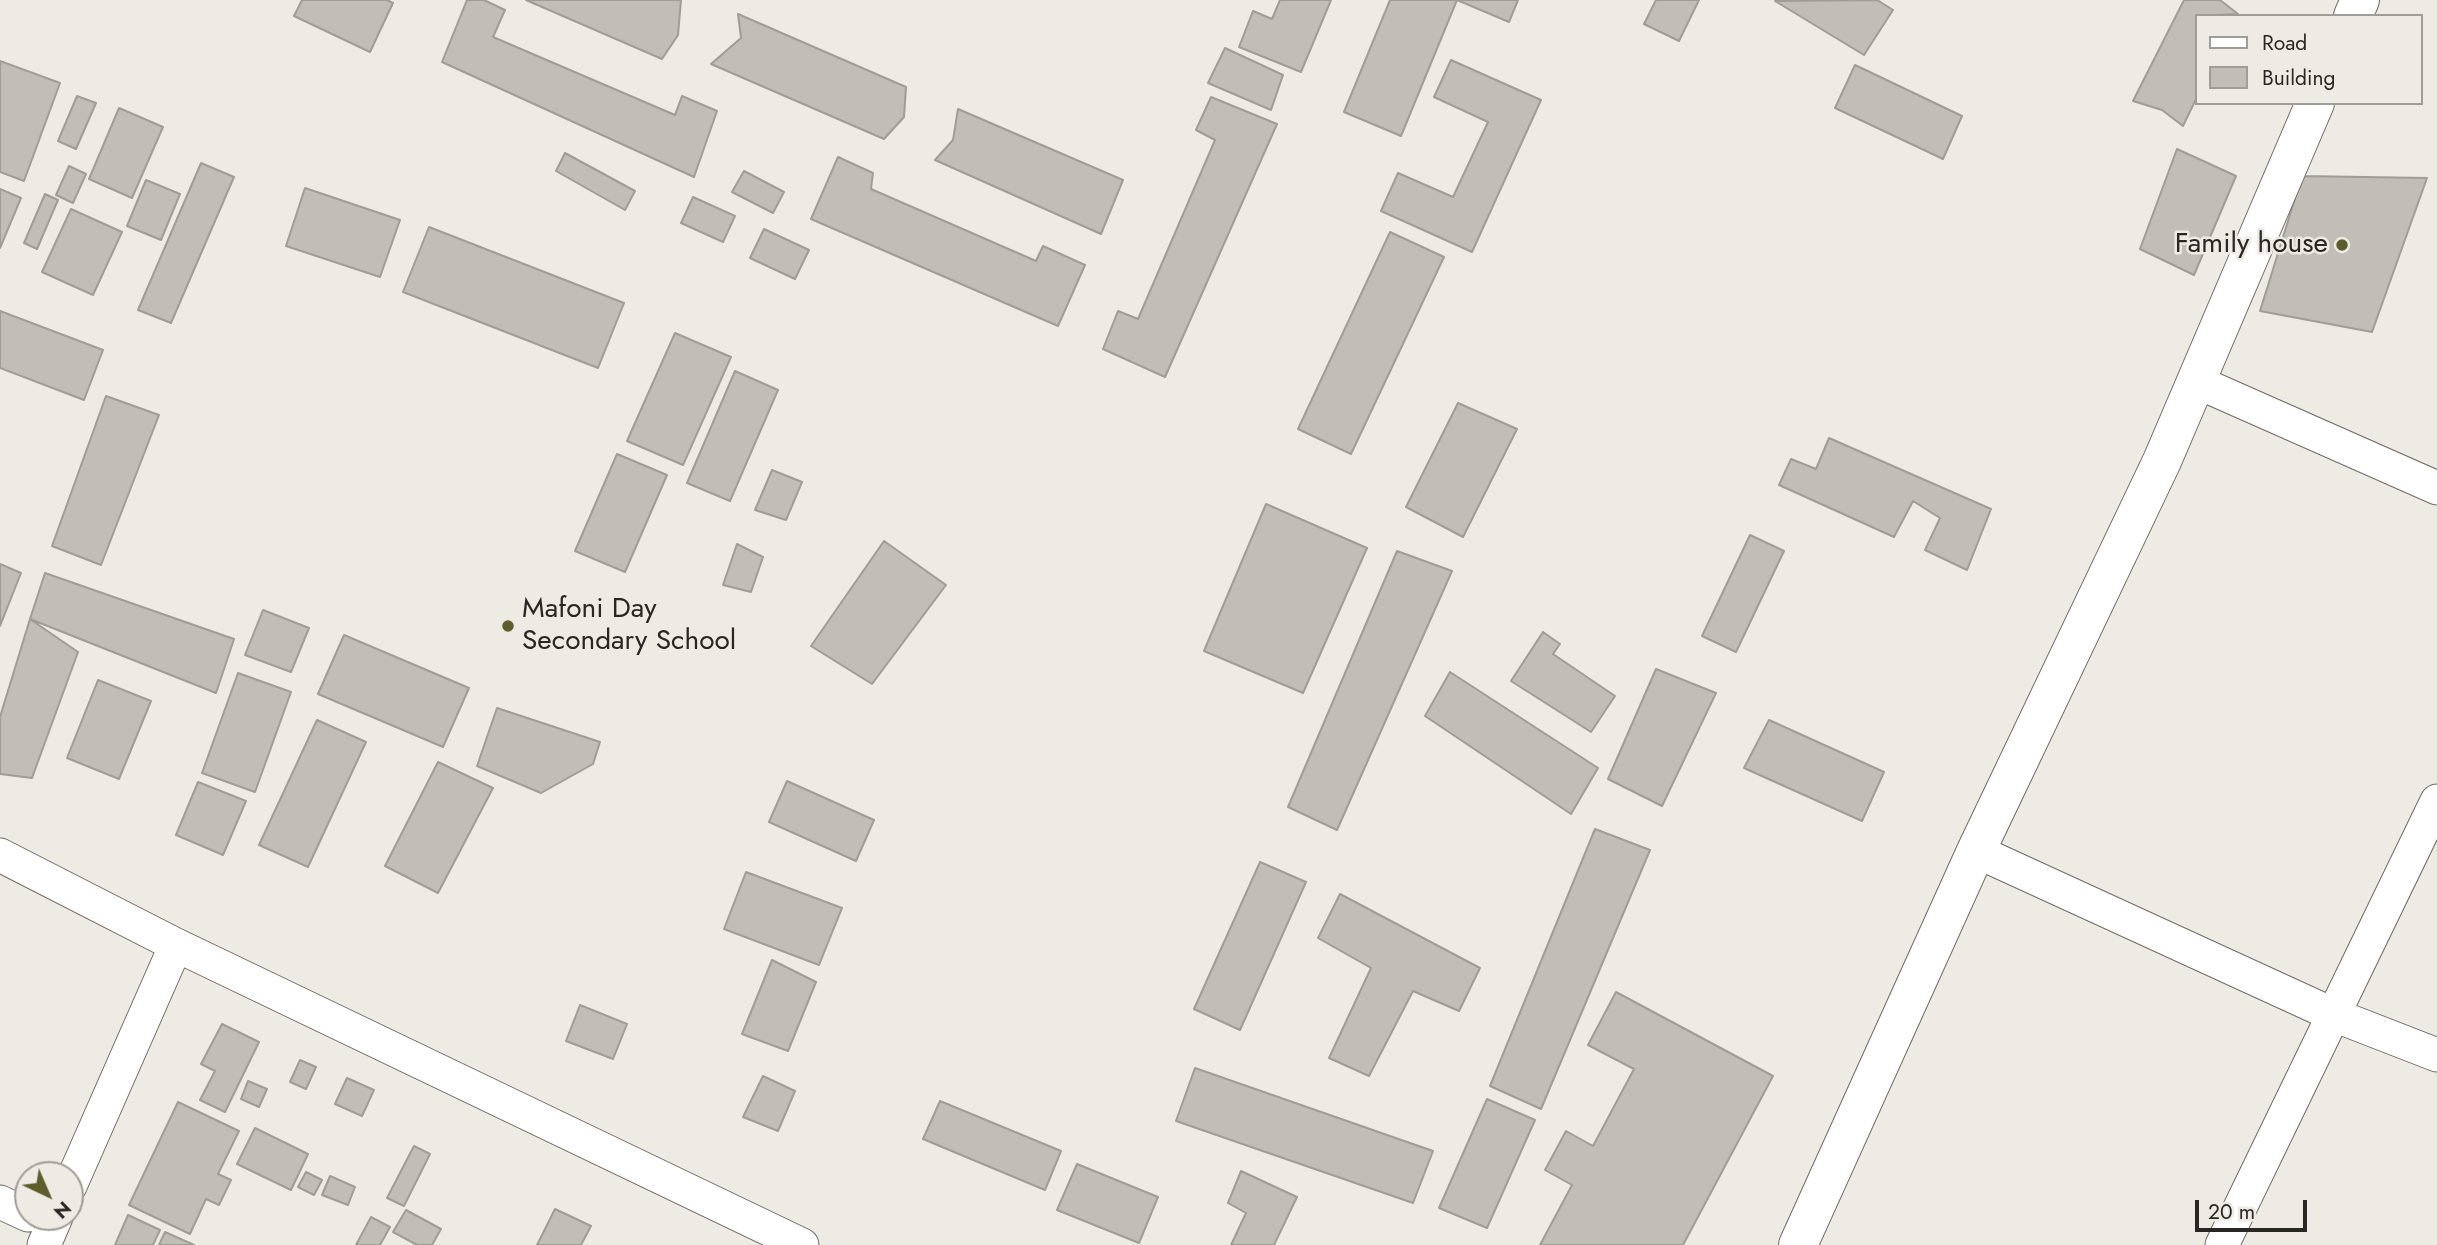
<!DOCTYPE html>
<style>
body{margin:0}
#map{position:relative;width:2437px;height:1245px;overflow:hidden;background:#eeebe4;font-family:Jost,sans-serif}
canvas{display:block}
.legend{position:absolute;left:2195px;top:14px;width:228px;height:91px;box-sizing:border-box;background:#eeebe4;border:2px solid #9f9d97;margin:0;padding:9px 12px;list-style:none;font-size:21px;color:#282724}
.legend li{display:flex;align-items:center;gap:14px;height:35px}
.legend b{width:35px;border:2px solid #9f9d97}
.north{position:absolute;left:14px;top:1161px;width:70px;height:70px;box-sizing:border-box;background:#eeebe4;border:2px solid #9f9d97;border-radius:50%;rotate:136deg;font-size:19px;font-weight:700;line-height:28px;text-align:center;color:#282724}
.north::after{content:'';display:block;margin:auto;width:24px;height:32px;background:#5d5e2b;clip-path:polygon(50% 0,100% 100%,50% 72%,0 100%)}
.scale{position:absolute;left:2195px;top:1200px;width:112px;height:32px;box-sizing:border-box;border:4px solid #282724;border-top:0;padding-left:9px;font-size:21px;line-height:24px;white-space:nowrap;color:#282724;-webkit-text-stroke:5px #eeebe4;paint-order:stroke}
</style>
<div id="map">
<canvas width="2437" height="1245"></canvas>
<ul class="legend">
<li><b style="height:9px;background:#fff"></b>Road</li>
<li><b style="height:19px;background:#c1beb8"></b>Building</li>
</ul>
<div class="north">N</div>
<div class="scale">20 m</div>
</div>
<script>
const g = document.querySelector('canvas').getContext('2d');
g.lineJoin = 'round';
function paint(path, color) {
  g.fillStyle = color;
  g.fill(path, 'evenodd');
}
function shape(rows) {
  const path = new Path2D();
  for (const r of rows) {
    path.moveTo(r[0], r[1]);
    for (let i = 2; i < r.length; i += 2) path.lineTo(r[i], r[i + 1]);
  }
  return path;
}
function strokePath(path, color, width, dash) {
  g.strokeStyle = color;
  g.lineWidth = width;
  g.lineCap = dash ? 'butt' : 'round';
  g.setLineDash(dash || []);
  g.stroke(path);
}
function label(font, color, halo, rows, align = 'center') {
  g.font = font + ' Jost,sans-serif';
  g.lineWidth = 5;
  g.setLineDash([]);
  g.textBaseline = 'middle';
  g.strokeStyle = halo;
  g.fillStyle = color;
  for (const [text, x, y, turn = 0] of rows) {
    g.save();
    g.translate(x, y);
    g.rotate((+turn || 0) * Math.PI / 180);
    g.textAlign = isNaN(turn) ? turn : align;
    if (halo) g.strokeText(text, 0, 0);
    g.fillText(text, 0, 0);
    g.restore();
  }
}
const building = shape([
 [302,0,387,0,393,3,370,52,294,16,302,0],
 [467,0,484,0,505,10,493,37,675,115,682,96,717,111,694,177,442,62,467,0],
 [526,0,681,0,678,35,662,59,526,0],
 [1280,0,1331,0,1301,72,1239,47,1253,11,1272,19,1280,0],
 [1390,0,1518,0,1509,22,1457,0,1401,136,1344,112,1390,0],
 [1656,0,1699,0,1679,41,1644,24,1656,0],
 [1877,0,1893,10,1864,55,1775,1,1877,0],
 [2184,0,2220,0,2238,14,2197,16,2197,97,2183,126,2162,110,2133,101,2184,0],
 [738,14,906,87,904,117,884,139,711,64,741,38,738,14],
 [1225,48,1283,75,1271,110,1208,83,1225,48],
 [1451,60,1541,100,1472,252,1381,211,1398,173,1453,197,1488,122,1434,97,1451,60],
 [0,61,60,83,24,181,0,172,0,61],
 [1855,65,1962,116,1943,159,1835,108,1855,65],
 [77,96,96,103,76,149,58,141,77,96],
 [1211,97,1277,124,1165,377,1103,349,1118,311,1138,319,1215,140,1196,130,1211,97],
 [119,108,163,127,132,198,89,179,119,108],
 [958,109,1123,180,1101,234,935,160,953,140,958,109],
 [2177,149,2236,176,2194,275,2140,249,2177,149],
 [565,153,635,191,625,210,556,171,565,153],
 [838,157,873,173,871,189,1036,261,1043,246,1085,265,1058,326,811,219,838,157],
 [201,163,234,177,171,323,138,310,201,163],
 [69,166,86,174,73,203,56,195,69,166],
 [744,171,784,192,773,213,732,192,744,171],
 [2302,176,2427,178,2372,332,2260,311,2302,176],
 [146,180,180,194,161,240,127,226,146,180],
 [305,188,400,220,380,277,286,246,305,188],
 [0,189,21,198,0,248,0,189],
 [45,194,58,200,37,249,24,243,45,194],
 [693,197,735,216,723,242,681,223,693,197],
 [71,209,122,232,93,295,42,272,71,209],
 [429,227,624,303,598,368,403,292,429,227],
 [764,229,809,250,795,279,750,258,764,229],
 [1390,232,1444,257,1351,454,1298,429,1390,232],
 [0,311,103,350,84,400,0,368,0,311],
 [675,333,731,357,683,465,627,441,675,333],
 [735,371,778,390,730,501,687,483,735,371],
 [106,396,159,415,101,565,52,546,106,396],
 [1458,403,1517,429,1463,537,1406,507,1458,403],
 [1829,438,1991,509,1967,570,1925,550,1940,518,1913,501,1894,537,1779,485,1791,459,1816,469,1829,438],
 [617,454,667,475,625,572,575,551,617,454],
 [772,470,802,482,786,520,755,510,772,470],
 [1266,504,1367,548,1303,693,1204,651,1266,504],
 [1750,535,1784,551,1736,652,1702,636,1750,535],
 [884,541,946,585,872,684,811,646,884,541],
 [737,544,763,557,751,592,723,585,737,544],
 [1397,551,1452,571,1337,830,1288,807,1397,551],
 [0,564,21,573,0,626,0,564],
 [45,573,234,639,216,693,30,619,45,573],
 [263,610,309,628,291,672,245,655,263,610],
 [30,619,78,652,32,778,0,774,0,717,30,619],
 [1543,632,1560,644,1553,654,1615,696,1591,732,1511,681,1543,632],
 [344,635,469,688,443,747,318,694,344,635],
 [1656,669,1716,693,1662,806,1608,779,1656,669],
 [1450,672,1598,768,1571,814,1425,716,1450,672],
 [238,673,291,692,255,792,202,773,238,673],
 [98,680,151,701,119,779,67,758,98,680],
 [497,708,600,742,593,764,541,793,477,766,497,708],
 [317,720,366,742,308,867,259,845,317,720],
 [1769,720,1884,772,1862,821,1744,768,1769,720],
 [438,762,493,788,438,893,385,866,438,762],
 [787,781,874,820,856,861,769,822,787,781],
 [198,782,246,801,223,855,176,835,198,782],
 [1595,829,1650,850,1541,1109,1490,1086,1595,829],
 [1260,862,1306,882,1240,1030,1194,1009,1260,862],
 [746,872,842,908,819,965,724,929,746,872],
 [1340,894,1480,968,1459,1011,1413,991,1369,1076,1329,1058,1371,968,1318,938,1340,894],
 [772,960,816,982,788,1051,742,1034,772,960],
 [1616,992,1773,1076,1683,1245,1540,1245,1572,1185,1545,1170,1566,1131,1593,1146,1634,1069,1588,1045,1616,992],
 [580,1005,627,1024,613,1059,566,1041,580,1005],
 [222,1024,259,1042,225,1112,200,1100,215,1071,201,1064,222,1024],
 [300,1060,316,1067,306,1089,290,1082,300,1060],
 [1195,1068,1433,1151,1413,1203,1176,1121,1195,1068],
 [763,1076,795,1091,778,1131,743,1117,763,1076],
 [347,1078,374,1090,362,1116,335,1104,347,1078],
 [248,1081,267,1089,259,1107,241,1099,248,1081],
 [1487,1099,1535,1120,1487,1228,1439,1208,1487,1099],
 [940,1101,1061,1151,1045,1190,923,1139,940,1101],
 [178,1102,239,1131,218,1174,231,1180,219,1205,206,1199,190,1234,129,1205,178,1102],
 [255,1128,308,1154,291,1190,237,1164,255,1128],
 [414,1146,430,1154,404,1206,387,1198,414,1146],
 [1077,1164,1158,1197,1139,1243,1057,1210,1077,1164],
 [1241,1171,1297,1197,1274,1245,1231,1245,1246,1213,1228,1203,1241,1171],
 [306,1172,322,1180,314,1195,298,1187,306,1172],
 [330,1176,355,1187,348,1205,322,1195,330,1176],
 [555,1209,591,1226,581,1245,537,1245,555,1209],
 [406,1210,441,1229,432,1245,417,1245,393,1232,406,1210],
 [128,1215,160,1230,153,1245,115,1245,128,1215],
 [371,1217,390,1227,380,1245,356,1245,371,1217],
 [165,1232,194,1245,159,1245,165,1232]
]);
const minor = shape([
 [2195,381,2437,488],
 [1976,851,2334,1015,2437,1055],
 [0,855,176,945,802,1245],
 [70,1186,176,945],
 [0,1202,28,1215],
 [44,1245,56,1217],
 [2222,1245,2437,801]
]);
const tertiary = shape([
 [2353,16,2360,0],
 [1798,1245,1976,851,2162,461,2315,103]
]);
const markers = [
 [2342,245,7,"#5d5e2b"],
 [508,626,7,"#5d5e2b"]
];
const poiNames = [
 ["Family house",2328,245],
 ["Mafoni Day",522,610,"left"],
 ["Secondary School",522,642,"left"]
];
paint(building, '#c1beb8');
strokePath(building, '#9f9d96', 2);
strokePath(minor, '#6e6c66', 35);
strokePath(tertiary, '#6e6c66', 40);
strokePath(minor, '#fff', 33);
strokePath(tertiary, '#fff', 38);
for (const [x, y, r, color] of markers) {
  const dot = new Path2D();
  dot.arc(x, y, r, 0, 2 * Math.PI);
  g.fillStyle = color;
  g.fill(dot);
  strokePath(dot, '#eeebe4', 2.5);
}
label('28px', '#282724', '#eeebe4', poiNames, 'right');
</script>
